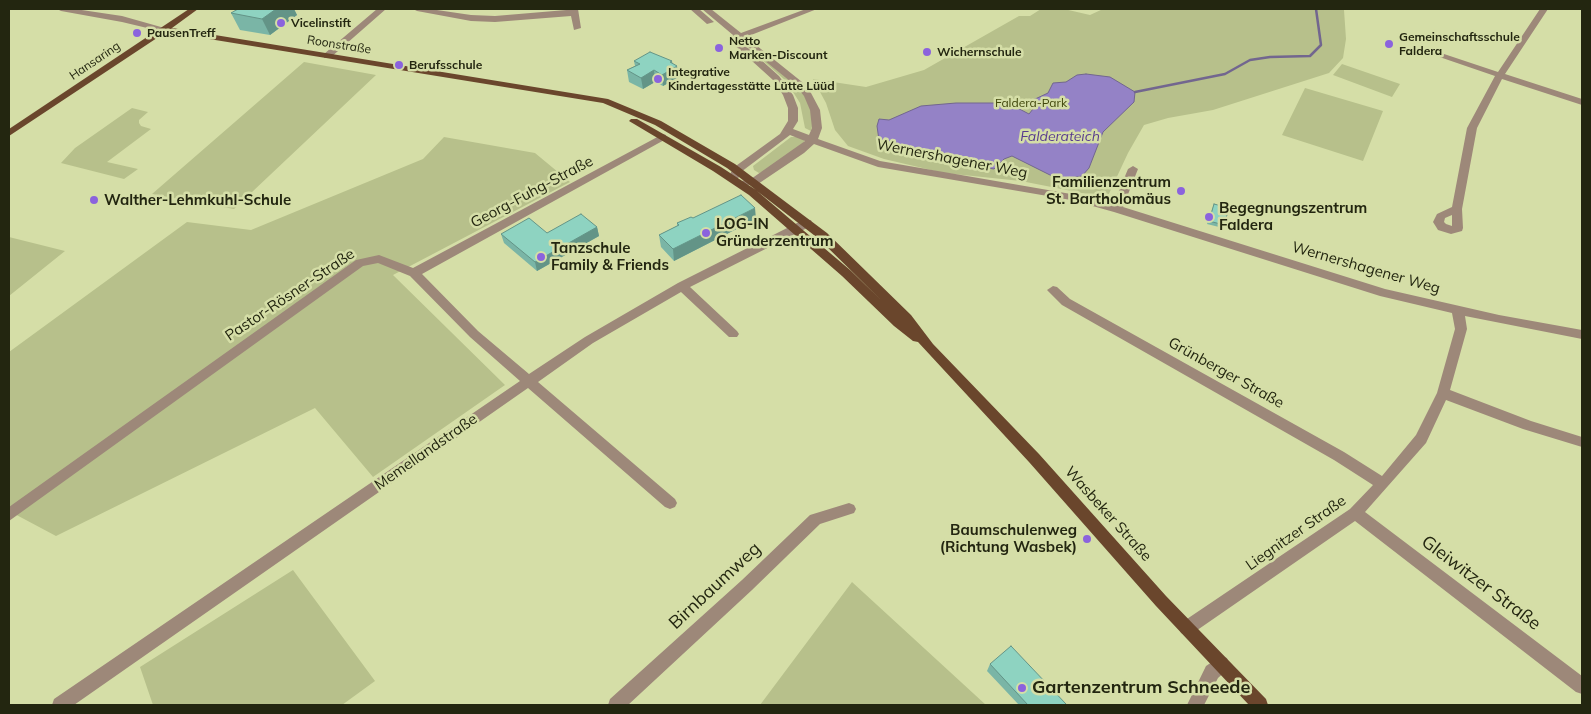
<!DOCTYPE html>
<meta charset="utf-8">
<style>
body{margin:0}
#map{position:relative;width:1591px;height:714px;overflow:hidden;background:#d5dea7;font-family:Mulish,sans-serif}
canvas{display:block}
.frame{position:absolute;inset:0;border:10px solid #232610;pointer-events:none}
</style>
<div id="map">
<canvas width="1591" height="714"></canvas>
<div class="frame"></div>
</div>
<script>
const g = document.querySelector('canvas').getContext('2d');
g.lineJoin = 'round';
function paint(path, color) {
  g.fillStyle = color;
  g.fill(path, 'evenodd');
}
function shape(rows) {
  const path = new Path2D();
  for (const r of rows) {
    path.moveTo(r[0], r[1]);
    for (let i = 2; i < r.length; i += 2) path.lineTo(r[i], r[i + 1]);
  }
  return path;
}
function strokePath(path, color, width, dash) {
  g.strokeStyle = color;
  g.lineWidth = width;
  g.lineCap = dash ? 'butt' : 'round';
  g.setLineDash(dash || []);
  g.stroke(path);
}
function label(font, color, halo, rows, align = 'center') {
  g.font = font + ' Mulish,sans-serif';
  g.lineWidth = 5;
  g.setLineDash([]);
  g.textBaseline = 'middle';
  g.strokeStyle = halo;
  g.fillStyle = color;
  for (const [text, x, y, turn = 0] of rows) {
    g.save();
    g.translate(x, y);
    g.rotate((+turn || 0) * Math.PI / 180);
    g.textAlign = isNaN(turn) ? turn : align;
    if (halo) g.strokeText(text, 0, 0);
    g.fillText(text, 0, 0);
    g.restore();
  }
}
const green = shape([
 [1041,9,1064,9,1090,15,1103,9,1338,9,1344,10,1346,39,1343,58,1329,73,1213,110,1168,118,1144,125,1128,153,1107,198,1021,181,944,173,884,159,848,146,835,130,826,103,813,79,866,87,924,70,1019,16,1030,16],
 [751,50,754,50,791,81,804,94,810,108,813,122,811,131,805,128,800,103,786,81],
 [304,62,376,75,234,209,152,194],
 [1342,64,1400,84,1392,97,1333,75],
 [1305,88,1383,111,1363,161,1282,135],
 [132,108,148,112,139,120,139,123,141,126,151,129,107,162,138,169,124,179,61,163,75,148],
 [444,137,535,153,570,182,393,275,505,385,373,477,315,408,56,536,9,511,9,352,187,222,251,230,423,159],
 [791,137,800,137,804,139,804,142,790,154,763,172,759,173,754,170,753,166],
 [9,237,65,251,9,296],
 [293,570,375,681,342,705,153,705,140,667],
 [852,582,986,705,760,705]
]);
const water = shape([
 [1086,74,1110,77,1135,92,1134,102,1103,132,1089,168,1082,176,1065,179,1052,176,1012,156,1004,159,994,169,915,157,892,150,879,140,877,126,879,119,889,120,921,106,956,103,1008,103,1029,114,1033,109,1033,100,1048,93,1053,83,1066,82,1077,75,1086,74]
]);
const stream = shape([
 [1135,92,1225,74,1250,60,1270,57,1310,56,1321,45,1316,9]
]);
const minor = shape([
 [57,9,75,9,122,16,168,29,164,32,122,22,61,11,57,9],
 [377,9,386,9,330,58,324,58,324,54,377,9],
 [413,9,430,9,471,15,495,16,578,9,581,28,574,30,571,16,495,22,471,21,417,11,413,9],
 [690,9,699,9,714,22,707,24,690,9],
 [702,9,711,9,741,33,806,9,817,9,746,37,802,82,811,93,820,110,822,128,818,139,880,161,1071,194,1113,205,1128,169,1133,166,1138,169,1123,207,1385,289,1499,315,1582,330,1582,339,1465,316,1467,329,1450,390,1531,421,1582,437,1582,447,1523,429,1446,400,1426,443,1365,512,1582,676,1582,694,1576,692,1355,521,1193,633,1187,636,1181,633,1179,628,1181,623,1350,509,1373,485,1334,460,1062,305,1047,290,1053,286,1057,287,1070,299,1344,452,1382,476,1416,435,1437,393,1455,329,1452,313,1380,296,1114,212,1071,200,878,167,814,144,804,153,758,184,736,186,735,184,736,182,751,179,805,141,790,135,741,172,737,181,729,181,728,179,733,168,780,134,788,121,788,108,783,95,773,80,731,42,730,38,733,35,702,9],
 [738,39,796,86,804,96,810,110,812,128,809,135,793,129,798,121,798,108,793,95,779,76,738,39],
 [1540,9,1548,9,1505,74,1582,99,1582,105,1502,79,1477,128,1462,209,1463,228,1462,231,1451,234,1438,230,1433,222,1437,214,1452,207,1467,128,1495,76,1422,51,1429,49,1498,72,1540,9],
 [1452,215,1452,226,1446,224,1444,222,1445,218,1452,215],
 [663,134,666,135,666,139,422,274,478,331,529,374,585,337,678,283,803,220,811,220,812,223,811,226,690,287,737,331,739,334,737,337,729,337,681,292,593,343,538,382,675,499,677,503,675,507,670,509,665,507,528,388,74,705,52,705,54,699,520,381,470,337,410,276,378,263,363,266,9,521,9,507,356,260,379,255,413,268,663,134],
 [849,503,854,505,856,509,854,513,820,524,752,590,628,705,608,705,610,699,742,580,810,515,849,503],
 [1221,656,1227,658,1229,664,1227,670,1218,678,1204,705,1187,705,1206,666,1221,656]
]);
const major = shape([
 [189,9,198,9,172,28,608,99,661,121,735,164,827,233,911,315,933,344,1039,454,1166,596,1266,699,1268,705,1249,705,1156,606,1029,462,918,342,913,341,894,326,842,276,749,195,713,171,629,121,631,119,637,119,721,167,756,190,727,168,655,125,603,103,166,32,9,136,9,129,189,9],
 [757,191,819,239,881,300,850,270,757,191]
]);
const wall = shape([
 [238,9,294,9,297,15,270,35,240,30,231,13],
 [634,61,672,63,679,77,663,86,655,82,643,89,629,82,627,70,635,66],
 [1214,204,1224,225,1223,228,1207,224],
 [693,218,756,219,674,261,661,247,659,235,677,226,677,223],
 [597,227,599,236,537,271,504,243,501,234,547,233],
 [990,664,1066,704,1066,705,1019,705,987,671]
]);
const shadedWall = shape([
 [276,9,294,9,297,15,270,35,262,19],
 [672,61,673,68,677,66,679,77,663,86,662,75,670,62],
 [654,70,655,82,643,89,641,78],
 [755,208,756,219,674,261,673,249],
 [597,227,599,236,537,271,535,262]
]);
const building = shape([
 [238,9,276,9,262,19,231,13,238,9],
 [650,52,672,61,670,62,677,66,662,75,654,70,641,78,627,70,640,64,634,61,650,52],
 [741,195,755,208,673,249,659,235,679,225,677,223,691,217,693,218,741,195],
 [1214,204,1229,208,1224,225,1209,221,1214,204],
 [581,214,597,227,535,262,501,234,529,218,547,233,581,214],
 [1011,646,1066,704,1065,705,1028,705,990,664,1011,646]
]);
const markers = [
 [281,23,5,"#8b63dd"],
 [137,33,5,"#8b63dd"],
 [1389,44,5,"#8b63dd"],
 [719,48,5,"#8b63dd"],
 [927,52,5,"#8b63dd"],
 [399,65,5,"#8b63dd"],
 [658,79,5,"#8b63dd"],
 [1181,191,5,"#8b63dd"],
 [94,200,5,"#8b63dd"],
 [1209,217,5,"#8b63dd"],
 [706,233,5,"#8b63dd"],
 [541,257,5,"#8b63dd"],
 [1087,539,5,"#8b63dd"],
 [1022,688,5,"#8b63dd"]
];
const farPoinames = [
 ["Vicelinstift",291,23],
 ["PausenTreff",147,33],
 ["Gemeinschaftsschule",1399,37],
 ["Faldera",1399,51],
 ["Netto",729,41],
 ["Marken-Discount",729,55],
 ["Wichernschule",937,52],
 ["Berufsschule",409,65],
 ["Integrative",668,72],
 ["Kindertagesstätte Lütte Lüüd",668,86]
];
const farStreetnames = [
 ["Roonstraße",339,45,9],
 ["Hansaring",95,61,-34]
];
const farParknames = [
 ["Faldera-Park",1031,103]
];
const farWaternames = [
 ["Falderateich",1060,137]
];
const streetNames = [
 ["Wernershagener Weg",952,159,11],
 ["Georg-Fuhg-Straße",532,192,-28],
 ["Wernershagener Weg",1366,268,16],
 ["Pastor-Rösner-Straße",290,295,-34],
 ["Grünberger Straße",1226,373,29],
 ["Memellandstraße",426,452,-35],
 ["Wasbeker Straße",1108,514,48],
 ["Liegnitzer Straße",1296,533,-35]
];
const poiNames = [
 ["Familienzentrum",1171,182,"right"],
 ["St. Bartholomäus",1171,199,"right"],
 ["Walther-Lehmkuhl-Schule",104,200],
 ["Begegnungszentrum",1219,208],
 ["Faldera",1219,225],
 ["LOG-IN",716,224],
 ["Gründerzentrum",716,241],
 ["Tanzschule",551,248],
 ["Family & Friends",551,265],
 ["Baumschulenweg",1077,530,"right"],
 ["(Richtung Wasbek)",1077,547,"right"]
];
const nearStreetnames = [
 ["Gleiwitzer Straße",1481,583,37],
 ["Birnbaumweg",715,586,-43]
];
const nearPoinames = [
 ["Gartenzentrum Schneede",1032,688]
];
paint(green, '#b7c08b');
paint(water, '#9482c6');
strokePath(water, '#72668f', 1);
strokePath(stream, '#72668f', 2.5);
paint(minor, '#9d8879');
paint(major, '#6a462c');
paint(wall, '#7ab5a6');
paint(shadedWall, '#639487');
paint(building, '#8ed3c1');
strokePath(building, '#639487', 1);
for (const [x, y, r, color] of markers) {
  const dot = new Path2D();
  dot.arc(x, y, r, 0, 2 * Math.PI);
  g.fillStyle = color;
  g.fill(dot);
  strokePath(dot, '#d5dea7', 2);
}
label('bold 12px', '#232610', '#d5dea7', farPoinames, 'left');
label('12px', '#232610', '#d5dea7', farStreetnames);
label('12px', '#40460b', '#d5dea7', farParknames);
label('italic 14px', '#583c8e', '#d5dea7', farWaternames);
label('15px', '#232610', '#d5dea7', streetNames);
label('bold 15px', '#232610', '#d5dea7', poiNames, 'left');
label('18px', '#232610', '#d5dea7', nearStreetnames);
label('bold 18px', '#232610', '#d5dea7', nearPoinames, 'left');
</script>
